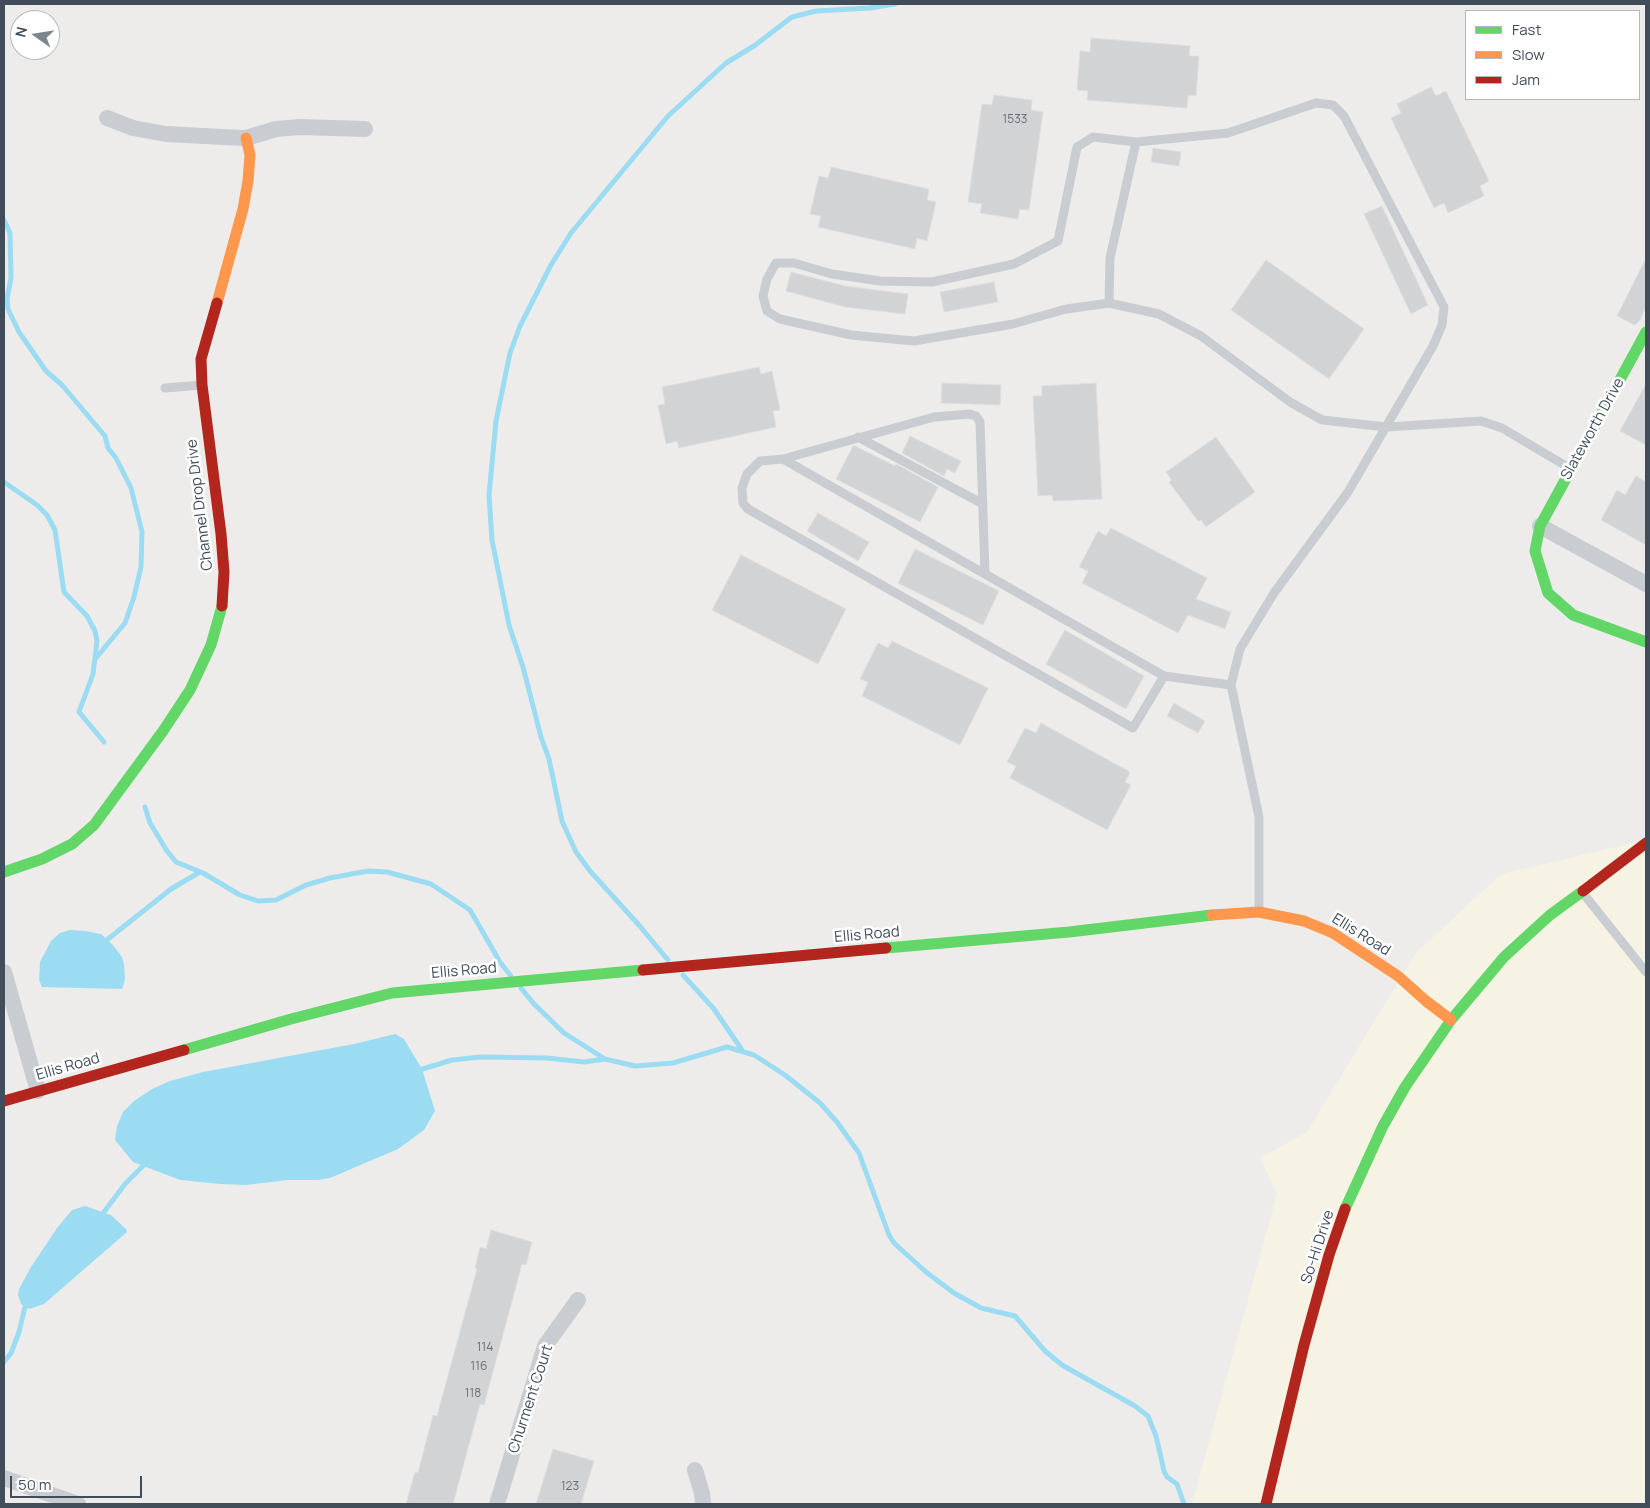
<!DOCTYPE html>
<style>
body{margin:0}
#map{position:relative;width:1650px;height:1508px;overflow:hidden;background:#edeceb;font-family:Manrope,sans-serif}
canvas{display:block}
.frame{position:absolute;inset:0;border:5px solid #424d5a;pointer-events:none}
.legend{position:absolute;left:1465px;top:10px;width:175px;height:90px;box-sizing:border-box;background:#fff;border:1px solid #b3b8bd;margin:0;padding:6px 9px;list-style:none;font-size:15px;color:#424d5a}
.legend li{display:flex;align-items:center;gap:10px;height:25px}
.legend b{width:25px;border:1px solid #b3b8bd}
.north{position:absolute;left:10px;top:10px;width:50px;height:50px;box-sizing:border-box;background:#fff;border:1px solid #b3b8bd;border-radius:50%;rotate:283deg;font-size:14px;font-weight:700;line-height:20px;text-align:center;color:#424d5a}
.north::after{content:'';display:block;margin:auto;width:18px;height:22px;background:#7e858d;clip-path:polygon(50% 0,100% 100%,50% 72%,0 100%)}
.scale{position:absolute;left:10px;top:1476px;width:132px;height:22px;box-sizing:border-box;border:2px solid #424d5a;border-top:0;padding-left:6px;font-size:15px;line-height:18px;white-space:nowrap;color:#424d5a;-webkit-text-stroke:4px #fff;paint-order:stroke}
</style>
<div id="map">
<canvas width="1650" height="1508"></canvas>
<div class="frame"></div>
<ul class="legend">
<li><b style="height:6px;background:#63d668"></b>Fast</li>
<li><b style="height:6px;background:#ff974d"></b>Slow</li>
<li><b style="height:6px;background:#b3261e"></b>Jam</li>
</ul>
<div class="north">N</div>
<div class="scale">50 m</div>
</div>
<script>
const g = document.querySelector('canvas').getContext('2d');
g.lineJoin = 'round';
function paint(path, color) {
  g.fillStyle = color;
  g.fill(path, 'evenodd');
}
function shape(rows) {
  const path = new Path2D();
  for (const r of rows) {
    path.moveTo(r[0], r[1]);
    for (let i = 2; i < r.length; i += 2) path.lineTo(r[i], r[i + 1]);
  }
  return path;
}
function strokePath(path, color, width, dash) {
  g.strokeStyle = color;
  g.lineWidth = width;
  g.lineCap = dash ? 'butt' : 'round';
  g.setLineDash(dash || []);
  g.stroke(path);
}
function label(font, color, halo, rows, align = 'center') {
  g.font = font + ' Manrope,sans-serif';
  g.lineWidth = 5;
  g.setLineDash([]);
  g.textBaseline = 'middle';
  g.strokeStyle = halo;
  g.fillStyle = color;
  for (const [text, x, y, turn = 0] of rows) {
    g.save();
    g.translate(x, y);
    g.rotate((+turn || 0) * Math.PI / 180);
    g.textAlign = isNaN(turn) ? turn : align;
    if (halo) g.strokeText(text, 0, 0);
    g.fillText(text, 0, 0);
    g.restore();
  }
}
const commercial = shape([
 [1646,840,1646,1504,1192,1504,1277,1194,1260,1158,1307,1132,1416,953,1501,874]
]);
const water = shape([
 [70,930,85,931,101,934,112,944,122,957,124,964,125,980,122,989,42,987,39,980,40,962,51,941,60,933],
 [395,1034,404,1039,422,1069,435,1111,424,1130,398,1149,330,1178,318,1180,288,1180,246,1185,221,1184,180,1180,133,1162,115,1140,117,1126,123,1112,134,1101,152,1089,170,1081,203,1072,354,1044],
 [85,1206,111,1215,126,1229,127,1232,44,1304,29,1309,21,1304,18,1295,19,1289,31,1267,57,1228,72,1210]
]);
const stream = shape([
 [4,220,10,233,11,278,7,299,8,309,19,332,46,371,62,385,105,436,108,448,116,458,131,488,142,532,141,567,134,597,125,623,96,658],
 [4,482,37,505,47,515,55,530,64,592,87,616,95,631,97,641,93,674,79,712,104,742],
 [145,807,150,823,167,851,176,862,203,873,240,895,258,901,276,900,306,885,330,878,368,871,387,872,431,884,470,910,500,962,511,976],
 [103,943,171,889,200,872],
 [668,960,638,924,590,871,576,852,562,821,549,759,541,737,523,667,509,625,492,540,489,495,496,421,510,353,520,326,551,265,571,233,668,116,726,63,754,46,792,17,816,11,870,8,895,4],
 [683,975,714,1009,742,1050],
 [521,988,534,1004,564,1033,605,1059,635,1066,673,1063,727,1047,754,1055,785,1075,820,1103,837,1122,859,1153,889,1235,894,1243,926,1272,954,1293,981,1308,1015,1316,1045,1351,1062,1365,1135,1406,1148,1416,1156,1436,1164,1471,1167,1477,1177,1484,1184,1504],
 [416,1071,452,1060,481,1057,547,1058,584,1062,605,1059],
 [101,1216,125,1184,147,1162],
 [4,1362,11,1353,19,1332,25,1307,29,1302]
]);
const building = shape([
 [1091,38,1190,46,1189,56,1199,56,1196,96,1188,95,1187,108,1087,100,1088,91,1077,90,1080,51,1090,52,1091,38],
 [1431,87,1436,96,1446,91,1489,181,1480,186,1484,196,1448,213,1444,203,1434,208,1391,118,1401,113,1397,104,1431,87],
 [994,95,1032,100,1031,110,1043,112,1029,210,1020,209,1018,219,980,213,982,204,968,202,982,104,992,105,994,95],
 [1153,148,1181,152,1179,166,1151,162,1153,148],
 [831,167,929,189,927,200,936,202,927,241,917,238,915,249,818,227,821,216,810,214,819,176,828,178,831,167],
 [1382,206,1428,305,1411,314,1364,214,1382,206],
 [1646,258,1646,307,1640,320,1635,325,1617,316,1646,258],
 [1266,260,1364,329,1329,379,1231,310,1266,260],
 [791,272,845,286,908,294,905,314,845,307,786,291,791,272],
 [994,282,998,302,944,312,940,292,994,282],
 [759,367,761,374,772,371,780,410,773,411,776,427,679,448,677,441,666,444,658,405,665,404,662,387,759,367],
 [942,383,1001,385,1000,405,941,403,942,383],
 [1096,383,1102,499,1053,501,1052,495,1038,496,1033,396,1042,396,1042,386,1096,383],
 [1646,384,1646,445,1620,431,1646,384],
 [910,436,961,461,955,473,947,469,944,476,902,453,910,436],
 [1216,437,1255,492,1206,527,1201,520,1198,521,1169,482,1172,480,1166,472,1216,437],
 [853,446,855,446,895,466,896,464,938,487,920,522,836,479,853,446],
 [1636,476,1646,482,1646,545,1601,520,1617,490,1625,495,1636,476],
 [818,513,869,542,858,561,807,531,818,513],
 [1111,528,1207,578,1196,599,1231,612,1225,629,1188,615,1178,633,1082,583,1088,571,1079,567,1098,531,1106,536,1111,528],
 [915,549,999,591,983,625,898,583,915,549],
 [741,555,846,609,818,664,712,610,741,555],
 [1065,630,1144,676,1126,709,1046,664,1065,630],
 [892,641,988,688,960,745,862,696,868,682,860,679,878,643,888,648,892,641],
 [1174,703,1205,721,1198,733,1167,716,1174,703],
 [1041,723,1130,772,1125,782,1131,785,1107,830,1010,778,1016,766,1007,762,1025,728,1036,733,1041,723],
 [491,1230,532,1242,526,1265,522,1264,484,1405,480,1404,453,1504,406,1504,415,1472,418,1473,433,1415,437,1416,477,1269,475,1268,480,1247,486,1249,491,1230],
 [553,1449,594,1461,581,1504,536,1504,553,1449]
]);
const lane = shape([
 [1136,142,1093,137,1077,147,1058,241,1014,264,932,282,880,281,832,274,794,263,776,263,767,279,763,296,767,311,780,319,851,335,914,341,1013,324,1066,309,1109,303,1159,314,1201,336,1290,402,1322,420,1387,427,1481,421,1502,428,1571,469],
 [1109,303,1110,258,1136,142,1228,133,1316,103,1333,105,1344,116,1444,307,1442,325,1433,346,1348,492,1274,593,1240,649,1231,685,1259,817,1259,912],
 [165,388,202,385],
 [858,437,983,504],
 [783,459,934,417,970,414,976,416,980,422,985,574],
 [1164,676,1133,728,748,509,743,503,742,488,747,474,760,461,783,459,1164,676,1231,685],
 [1582,892,1646,972]
]);
const street = shape([
 [107,118,133,128,166,134,223,137,246,138,276,129,300,127,365,129],
 [1540,526,1646,584],
 [4,972,38,1091],
 [695,1470,702,1493,703,1504],
 [4,1478,78,1504],
 [497,1504,545,1346,578,1300]
]);
const fast = shape([
 [1646,332,1540,526,1535,551,1548,593,1573,615,1646,642],
 [4,872,42,859,72,844,94,825,163,731,190,690,211,645,222,606],
 [886,948,1069,932,1212,915],
 [184,1050,291,1019,392,993,643,970],
 [1345,1209,1383,1126,1405,1087,1451,1020,1504,957,1550,915,1583,891]
]);
const slow = shape([
 [217,303,243,209,248,181,250,155,246,138],
 [1212,915,1259,912,1304,921,1333,933,1398,976,1426,1001,1451,1020]
]);
const jam = shape([
 [217,303,201,359,202,385,221,534,224,572,222,606],
 [1583,891,1646,843],
 [643,970,886,948],
 [4,1101,184,1050],
 [1266,1504,1304,1345,1329,1255,1345,1209]
]);
const numberNames = [
 ["1533",1015,120],
 ["114",485,1348],
 ["116",479,1367],
 ["118",473,1394],
 ["123",570,1487]
];
const streetNames = [
 ["Slateworth Drive",1593,429,-61],
 ["Channel Drop Drive",200,505,-97],
 ["Ellis Road",867,935,-5],
 ["Ellis Road",1361,935,32],
 ["Ellis Road",464,971,-5],
 ["Ellis Road",68,1067,-16],
 ["So-Hi Drive",1318,1247,-72],
 ["Churment Court",531,1399,-72]
];
paint(commercial, '#f6f2e4');
paint(water, '#9cdcf2');
strokePath(stream, '#9cdcf2', 5);
paint(building, '#d2d3d4');
strokePath(building, '#dededf', 1);
strokePath(lane, '#c9cdd1', 9);
strokePath(street, '#c9cdd1', 16);
strokePath(fast, '#63d668', 11);
strokePath(slow, '#ff974d', 11);
strokePath(jam, '#b3261e', 11);
label('12px', '#68717a', null, numberNames);
label('15px', '#424d5a', '#fff', streetNames);
</script>
